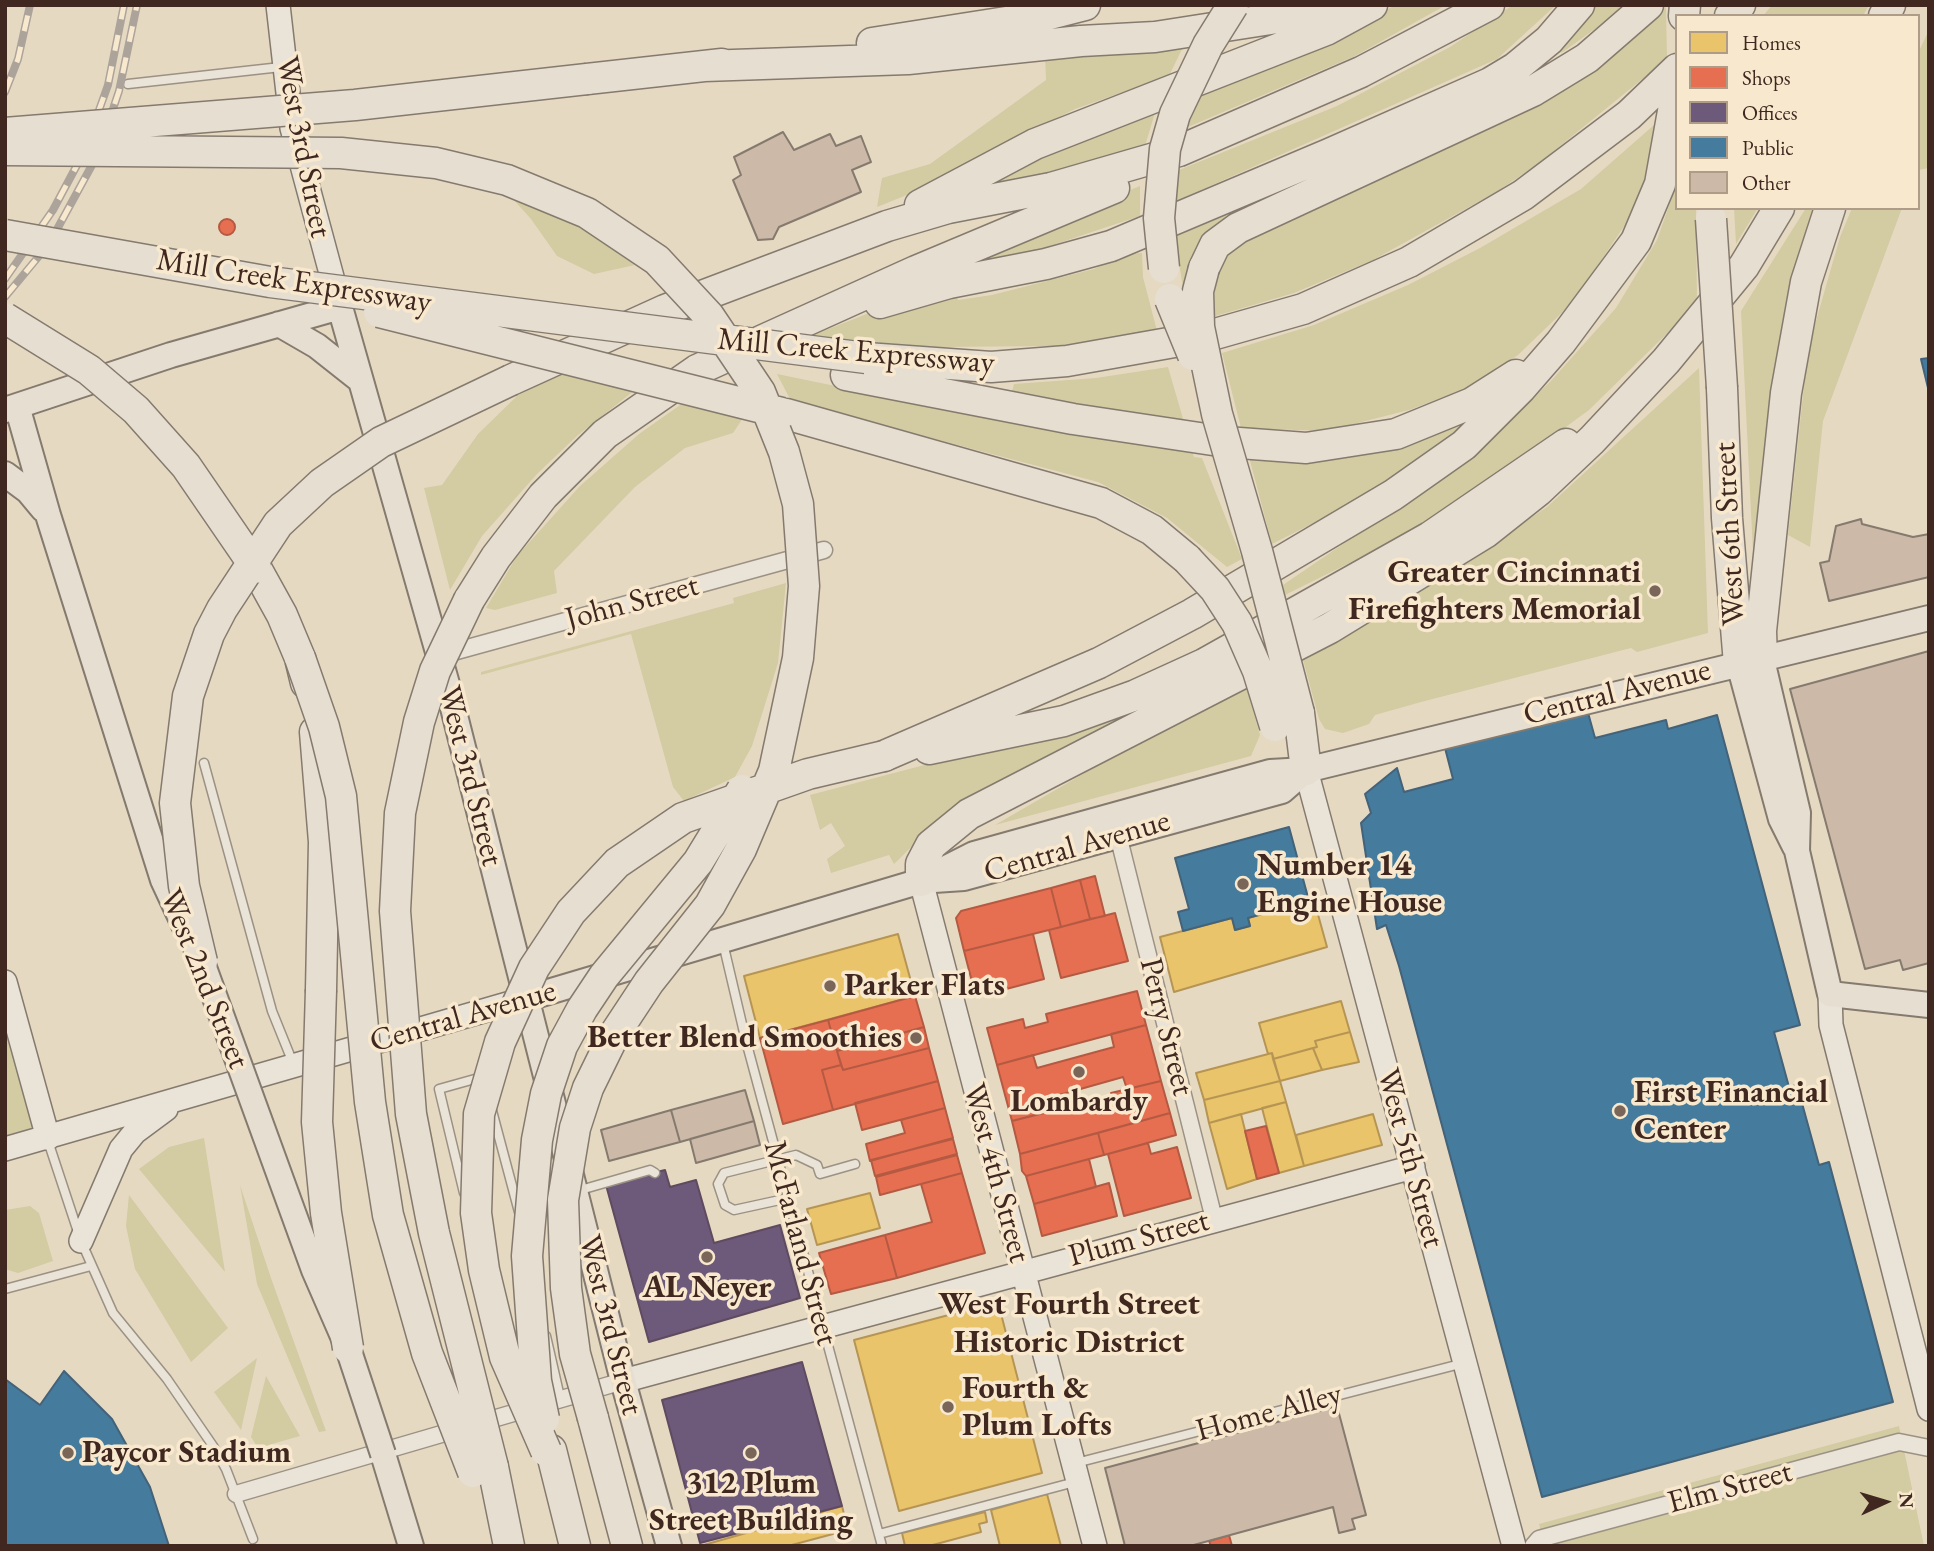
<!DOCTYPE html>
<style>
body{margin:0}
#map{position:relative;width:1934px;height:1551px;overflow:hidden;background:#e6d9c2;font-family:"EB Garamond",serif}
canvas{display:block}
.frame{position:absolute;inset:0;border:7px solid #402820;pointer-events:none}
.legend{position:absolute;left:1675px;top:14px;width:245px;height:196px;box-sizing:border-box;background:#f8e9ce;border:2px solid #ae9c88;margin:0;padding:9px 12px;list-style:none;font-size:21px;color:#402820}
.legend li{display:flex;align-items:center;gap:14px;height:35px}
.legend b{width:35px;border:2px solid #ae9c88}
.north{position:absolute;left:1850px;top:1467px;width:70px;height:70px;-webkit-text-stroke:5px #f8e9ce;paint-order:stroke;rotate:86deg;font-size:19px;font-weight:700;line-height:28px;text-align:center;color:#402820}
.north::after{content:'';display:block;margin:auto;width:24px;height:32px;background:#402820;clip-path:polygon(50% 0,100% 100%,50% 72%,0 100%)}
</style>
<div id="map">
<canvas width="1934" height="1551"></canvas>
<div class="frame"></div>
<ul class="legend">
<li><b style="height:19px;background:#e9c46a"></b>Homes</li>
<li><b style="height:19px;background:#e76f51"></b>Shops</li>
<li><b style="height:19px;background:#6d597a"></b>Offices</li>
<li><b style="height:19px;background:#457b9d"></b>Public</li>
<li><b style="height:19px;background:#ccb9a8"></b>Other</li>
</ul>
<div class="north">N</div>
</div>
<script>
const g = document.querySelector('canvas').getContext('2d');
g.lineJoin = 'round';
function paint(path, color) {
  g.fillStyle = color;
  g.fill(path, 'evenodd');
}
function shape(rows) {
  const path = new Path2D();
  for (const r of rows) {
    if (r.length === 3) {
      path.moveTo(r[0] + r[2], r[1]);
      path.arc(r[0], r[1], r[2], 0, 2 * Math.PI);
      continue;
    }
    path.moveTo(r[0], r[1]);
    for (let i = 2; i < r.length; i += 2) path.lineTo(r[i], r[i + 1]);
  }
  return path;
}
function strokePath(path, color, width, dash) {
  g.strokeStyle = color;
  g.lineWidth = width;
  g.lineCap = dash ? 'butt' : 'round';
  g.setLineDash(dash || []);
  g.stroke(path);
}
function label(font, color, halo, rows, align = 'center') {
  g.font = font + ' "EB Garamond",serif';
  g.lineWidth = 7;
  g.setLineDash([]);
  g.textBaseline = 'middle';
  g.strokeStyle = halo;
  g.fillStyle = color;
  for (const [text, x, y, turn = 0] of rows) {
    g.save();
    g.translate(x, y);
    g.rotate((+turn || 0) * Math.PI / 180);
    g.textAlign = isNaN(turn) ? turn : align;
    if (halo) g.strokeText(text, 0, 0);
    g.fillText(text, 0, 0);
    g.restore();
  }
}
const green = shape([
 [1396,5,1446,5,1355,56,1188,127,1201,90,1333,36],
 [1513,5,1556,5,1497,59,1176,201,1179,170,1337,106,1450,47],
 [1591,5,1628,5,1563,52,1543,57],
 [1772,5,1869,5,1863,16,1763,16],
 [1666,7,1667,59,1539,163,1498,191,1373,260,1294,293,1212,317,1217,272,1232,245,1607,57],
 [1929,30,1929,168,1918,170,1918,53],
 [1183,47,1169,76,1075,109,983,155,944,180,877,207,882,178,930,164,1046,80,1045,56],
 [1157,106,1145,146,1082,168,995,186,995,178],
 [1662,118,1647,175,1631,216,1573,302,1518,355,1473,386,1409,410,1326,431,1241,428,1222,353,1314,325,1408,285,1480,248,1581,189],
 [1677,183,1677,208,1696,208,1697,304,1589,410,1444,516,1285,595,1283,585,1403,503,1491,438,1550,382,1616,308,1657,240],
 [1140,186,1140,216,1041,249,987,260,984,250],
 [512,198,576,225,635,265,594,274,557,256,531,219],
 [1734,208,1758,208,1736,244],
 [1806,208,1817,208,1754,572,1741,311],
 [1852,208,1902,208,1823,421,1810,547,1788,535,1808,349,1840,237],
 [1232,210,1205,238,1184,294,1175,237],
 [1142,253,1143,277,1157,331,1057,346,934,347,808,337,882,308,955,291,958,300,992,295,1094,269,1126,254],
 [1168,367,1184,422,1012,392,1014,384,1096,378],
 [1699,368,1708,633,1637,652,1631,648,1421,702,1375,715,1369,724,1343,733,1325,729,1319,719,1302,656,1405,601,1547,507],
 [563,371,635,390,578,435,537,474,482,536,450,590,424,488,442,485,478,434,517,396],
 [777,374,962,412,1136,444,1192,451,1194,457,1202,458,1242,559,1227,567,1167,518,1098,482,791,401],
 [683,403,743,418,733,433,685,448,635,487,554,571,557,593,495,610,486,608,517,556,580,486,639,434],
 [1465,414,1470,421,1427,457,1359,500,1272,544,1248,453],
 [786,583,778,663,752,746,735,777,684,801,673,787,631,634,481,675,481,672,734,603,733,598],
 [1190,686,951,808,894,864,889,855,831,873,827,859,845,846,831,823,820,830,810,795,1054,731],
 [1246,686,1260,735,1251,756,995,825,1102,763],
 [5,982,48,1138,5,1149],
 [204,1138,225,1272,139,1169,169,1147],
 [240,1185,271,1278,326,1431,319,1432,257,1284],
 [129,1195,228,1328,191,1362,135,1269,126,1226],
 [30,1206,39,1213,53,1261,18,1273,5,1269,5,1210],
 [257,1358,241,1430,214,1392],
 [266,1376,300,1436,258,1448,251,1437],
 [1899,1426,1924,1546,1545,1546,1539,1524]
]);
const homes = shape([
 [1314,900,1327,947,1174,992,1160,937,1232,918,1235,930,1250,926,1248,918,1314,900],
 [898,934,915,996,760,1038,744,976,898,934],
 [1341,1001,1350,1032,1315,1041,1317,1047,1273,1059,1272,1053,1268,1054,1259,1023,1341,1001],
 [1350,1032,1359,1062,1322,1070,1313,1048,1317,1047,1315,1041,1350,1032],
 [1313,1048,1322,1070,1280,1081,1273,1059,1313,1048],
 [1272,1053,1280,1081,1204,1100,1196,1073,1272,1053],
 [1280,1081,1286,1102,1209,1123,1204,1100,1280,1081],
 [1286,1102,1304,1166,1279,1173,1262,1108,1286,1102],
 [1241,1114,1257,1179,1227,1189,1209,1123,1241,1114],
 [1373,1114,1382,1145,1304,1166,1296,1135,1373,1114],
 [870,1193,880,1228,817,1245,807,1209,870,1193],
 [998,1302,1042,1473,899,1511,854,1340,998,1302],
 [1047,1494,1061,1546,1000,1546,991,1510,1047,1494],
 [842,1506,848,1530,788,1546,700,1546,842,1506],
 [985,1512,987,1522,979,1524,981,1532,929,1546,905,1546,902,1533,985,1512]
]);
const shops = shape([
 [227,227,8],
 [1095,876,1105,916,1090,919,1080,880,1095,876],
 [1080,880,1090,919,1061,927,1051,888,1080,880],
 [1051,888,1061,927,964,951,956,918,961,911,1051,888],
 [1115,913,1128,961,1061,978,1049,930,1115,913],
 [1033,934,1044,979,976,997,964,951,1033,934],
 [1137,991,1146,1025,997,1065,987,1028,1023,1019,1025,1028,1048,1022,1046,1014,1137,991],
 [915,996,924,1027,837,1051,828,1020,915,996],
 [828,1020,841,1065,822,1070,833,1110,783,1124,760,1038,828,1020],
 [1146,1025,1161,1081,1127,1089,1123,1077,1045,1099,1048,1112,1012,1121,997,1065,1033,1055,1037,1068,1114,1047,1111,1034,1146,1025],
 [924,1027,929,1048,843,1070,837,1051,924,1027],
 [929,1048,938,1081,833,1110,822,1070,841,1065,843,1070,929,1048],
 [938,1081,945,1108,862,1130,855,1103,938,1081],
 [1161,1081,1170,1113,1020,1154,1012,1121,1081,1103,1083,1111,1114,1103,1111,1093,1161,1081],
 [945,1108,953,1138,870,1161,866,1144,905,1133,901,1120,945,1108],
 [1170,1113,1176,1135,1104,1155,1098,1133,1170,1113],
 [1266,1126,1279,1173,1257,1179,1245,1131,1266,1126],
 [1098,1133,1104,1155,1026,1176,1022,1171,1020,1154,1098,1133],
 [953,1139,957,1154,875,1176,871,1160,953,1139],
 [1148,1143,1151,1154,1177,1147,1191,1198,1124,1216,1108,1154,1148,1143],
 [957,1155,962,1173,880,1195,876,1177,957,1155],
 [1089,1159,1096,1187,1034,1204,1026,1176,1089,1159],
 [962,1173,985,1253,897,1278,885,1235,932,1222,921,1184,962,1173],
 [1109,1183,1117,1216,1042,1236,1034,1204,1109,1183],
 [885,1235,897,1278,831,1294,819,1253,885,1235],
 [1229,1535,1232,1546,1211,1546,1209,1541,1229,1535]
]);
const offices = shape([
 [665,1170,670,1187,696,1180,714,1243,780,1225,800,1298,649,1342,606,1185,665,1170],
 [802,1362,842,1506,700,1543,662,1400,802,1362]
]);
const public = shape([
 [1929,358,1929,392,1921,359,1929,358],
 [1587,709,1595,738,1666,720,1668,729,1717,715,1800,1025,1774,1032,1789,1087,1797,1085,1819,1165,1829,1162,1893,1402,1542,1497,1399,966,1386,925,1377,929,1361,823,1371,813,1365,794,1397,768,1404,792,1453,779,1445,748,1587,709],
 [1289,827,1309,901,1248,918,1250,926,1235,930,1232,918,1183,931,1178,912,1189,909,1175,858,1289,827],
 [64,1371,112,1419,150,1487,169,1546,5,1546,5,1379,40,1405,64,1371]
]);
const building = shape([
 [783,132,794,150,830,134,836,146,861,136,871,162,852,170,861,192,779,227,773,239,758,240,733,180,741,175,734,157,783,132],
 [1861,519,1862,524,1913,537,1929,534,1929,577,1829,601,1820,563,1829,561,1836,526,1861,519],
 [1929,651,1929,963,1903,970,1900,960,1865,969,1790,689,1929,651],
 [745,1090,754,1121,680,1142,671,1110,745,1090],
 [671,1110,680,1142,609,1161,601,1130,671,1110],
 [754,1121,760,1145,696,1163,690,1139,754,1121],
 [1337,1406,1366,1515,1352,1519,1355,1529,1339,1533,1333,1507,1190,1546,1125,1546,1105,1468,1337,1406]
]);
const lane = shape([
 [128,84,281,67],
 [204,763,272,1011,293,1063],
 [723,943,746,1041,882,1546],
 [491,1107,519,1212],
 [48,1141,81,1241,113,1313,167,1379,213,1446,226,1469,253,1539],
 [577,1191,650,1170,655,1173],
 [464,1193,439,1089,482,1077],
 [789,1198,734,1210,725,1205,718,1184,724,1173,796,1155,817,1165,820,1174,855,1164],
 [5,1289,91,1266],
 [546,1336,559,1393,551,1396],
 [1076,1463,1464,1363],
 [879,1534,1075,1482]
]);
const street = shape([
 [442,655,824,550],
 [1118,835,1214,1219],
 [236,1494,623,1381],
 [1533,1546,1539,1539,1899,1442,1929,1448]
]);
const secondary = shape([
 [278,5,292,128,339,303],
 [1306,770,1514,1546],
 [921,881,1095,1546],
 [5,982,48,1138],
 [1830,994,1831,1025,1929,1409],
 [5,1149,528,998],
 [81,1241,121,1149,135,1132,166,1109],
 [623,1381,1413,1167]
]);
const primary = shape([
 [279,324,317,346,360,380],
 [17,406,48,515,163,880,185,927],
 [5,410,171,355,340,307,447,684,623,1381,669,1546],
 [5,474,28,491,43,509],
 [1762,660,1798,813,1797,851,1830,994,1929,1005],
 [1739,664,1781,819,1795,847],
 [934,880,964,878,1282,791,1306,770],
 [528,998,921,881,974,854,1270,772,1306,770,1929,618],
 [383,1454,411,1546]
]);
const highway = shape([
 [1684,16,1685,5],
 [1730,16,1740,5],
 [1884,16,1890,5],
 [872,43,1038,17,1085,5],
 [704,66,908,59,1081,41,1155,37,1290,16,1331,5],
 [587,79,722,64],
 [920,205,1035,144,1326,30,1372,5],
 [1204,268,1215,245,1238,228,1533,91,1587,58,1648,5],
 [880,303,949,283,1046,264,1111,246,1329,154,1490,83,1515,68,1549,40,1579,5],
 [866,358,991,367,1067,361,1208,336,1303,309,1409,262,1523,195,1629,115,1677,69],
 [846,375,1073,419,1226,442,1306,448,1396,434,1472,403,1516,375],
 [511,380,665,310,887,226,948,208,1051,188,1179,151,1361,72,1489,5],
 [1722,388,1727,518,1739,664],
 [786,414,1101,503,1152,530,1187,559],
 [256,568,282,615,300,658,306,683],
 [469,600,496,557,543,496,605,434,697,370,916,271,1114,188],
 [1762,660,1761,631,1786,393,1806,282,1830,208],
 [1299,713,1306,770],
 [315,732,324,842,321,990],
 [929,749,1064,721,1136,695,1204,664,1430,537,1566,444],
 [884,756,1099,663,1192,614,1393,495,1464,445,1521,388,1561,342,1636,241,1660,184,1677,89],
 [921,881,921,864,931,845,969,814,1330,628,1485,533,1538,491,1592,440,1666,361,1744,266,1779,208],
 [593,1418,627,1546],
 [551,1450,575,1546],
 [493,1467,509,1546]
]);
const rail = shape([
 [5,92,18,59,30,5],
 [5,279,53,210,84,152,108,85,124,5],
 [5,297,49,244,98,154,119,91,137,5]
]);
const primaryBridge = shape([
 [202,962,314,1270,348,1348,383,1454]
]);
const highwayBridge = shape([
 [5,133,355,105,587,79],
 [5,150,341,153,436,163,507,180,587,213,657,260,709,316,760,392,784,452,798,504,804,586,798,658,774,771,741,849,710,905,649,982,614,1035,588,1088,575,1128,563,1200,566,1288,575,1354,593,1418],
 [1711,219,1722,388],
 [5,235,270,282,866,358],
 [1164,268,1159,218,1165,149,1175,114,1208,45,1233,5],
 [1204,268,1198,291,1199,327,1217,414,1257,551,1299,713],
 [1170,299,1193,355],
 [379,312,782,413],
 [5,318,89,370,136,410,186,466,256,568],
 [1187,559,1215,589,1237,623,1258,671,1275,726],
 [469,600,435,671,419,722,400,813,395,911,411,1114,434,1233,493,1467],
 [300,658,324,727,341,796,370,1102,388,1215,427,1353,473,1472],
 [202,962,184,886,175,803,188,696,209,634,222,609,278,524,322,483,381,442,511,380],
 [321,990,317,1122,326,1213,348,1348],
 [544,1419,536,1381,527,1256,537,1140,546,1094,562,1046,582,1009,604,976,698,862,742,790],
 [546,1451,505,1357,484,1270,476,1213,479,1114,500,1042,534,968,571,912,617,863,683,818,808,774,884,756]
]);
const markers = [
 [1655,591,7,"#7a6659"],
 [1243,884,7,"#7a6659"],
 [830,986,7,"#7a6659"],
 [916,1038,7,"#7a6659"],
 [1079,1072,7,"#7a6659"],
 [1620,1111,7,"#7a6659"],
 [707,1257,7,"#7a6659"],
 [948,1407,7,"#7a6659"],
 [68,1453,7,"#7a6659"],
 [751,1453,7,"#7a6659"]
];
const streetNames = [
 ["West 3rd Street",303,147,79],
 ["Mill Creek Expressway",294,282,9],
 ["Mill Creek Expressway",856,352,5],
 ["West 6th Street",1730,534,-93],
 ["John Street",632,603,-15],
 ["Central Avenue",1617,693,-14],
 ["West 3rd Street",470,776,76],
 ["Central Avenue",1077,847,-16],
 ["West 2nd Street",204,979,68],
 ["Central Avenue",463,1017,-16],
 ["Perry Street",1166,1027,76],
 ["West 5th Street",1410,1158,75],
 ["West 4th Street",996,1173,75],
 ["Plum Street",1139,1239,-15],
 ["McFarland Street",800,1243,75],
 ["West 3rd Street",610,1325,76],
 ["Home Alley",1269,1413,-15],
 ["Elm Street",1730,1488,-15]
];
const poiNames = [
 ["Greater Cincinnati",1641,573,"right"],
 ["Firefighters Memorial",1641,610,"right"],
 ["Number 14",1257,866],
 ["Engine House",1257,903],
 ["Parker Flats",844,986],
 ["Better Blend Smoothies",902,1038,"right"],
 ["First Financial",1634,1093],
 ["Center",1634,1130],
 ["Lombardy",1079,1102,"center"],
 ["AL Neyer",707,1288,"center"],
 ["Fourth &",962,1389],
 ["Plum Lofts",962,1426],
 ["Paycor Stadium",82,1453],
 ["312 Plum",751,1484,"center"],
 ["Street Building",751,1521,"center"]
];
const neighbourhoodNames = [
 ["West Fourth Street",1069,1305],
 ["Historic District",1069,1343]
];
paint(green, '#d3cba2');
paint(homes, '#e9c46a');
strokePath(homes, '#b69554', 2);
paint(shops, '#e76f51');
strokePath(shops, '#b55a42', 2);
paint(offices, '#6d597a');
strokePath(offices, '#604a5f', 2);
paint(public, '#457b9d');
strokePath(public, '#446278', 2);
paint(building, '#ccb9a8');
strokePath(building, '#857a6e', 2);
strokePath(lane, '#9c9284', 11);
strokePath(street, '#9c9284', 19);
strokePath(secondary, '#857a6e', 26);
strokePath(primary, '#857a6e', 28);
strokePath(highway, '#857a6e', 33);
strokePath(lane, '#e9e3d8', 8);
strokePath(street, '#e9e3d8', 16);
strokePath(secondary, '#e9e3d8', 23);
strokePath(primary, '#e6ded1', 24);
strokePath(highway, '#e6ded1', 30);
strokePath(rail, '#aca49b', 8);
strokePath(rail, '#f8e9ce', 5, [16]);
strokePath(primaryBridge, '#857a6e', 28, []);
strokePath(highwayBridge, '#857a6e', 33, []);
strokePath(primaryBridge, '#e6ded1', 24);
strokePath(highwayBridge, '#e6ded1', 30);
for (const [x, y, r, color] of markers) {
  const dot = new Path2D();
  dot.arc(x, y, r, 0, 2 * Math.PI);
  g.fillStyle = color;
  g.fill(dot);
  strokePath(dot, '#f8e9ce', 2.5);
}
label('32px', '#402820', '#f8e9ce', streetNames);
label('bold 32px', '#402820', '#f8e9ce', poiNames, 'left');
label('bold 33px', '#402820', '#f8e9ce', neighbourhoodNames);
</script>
